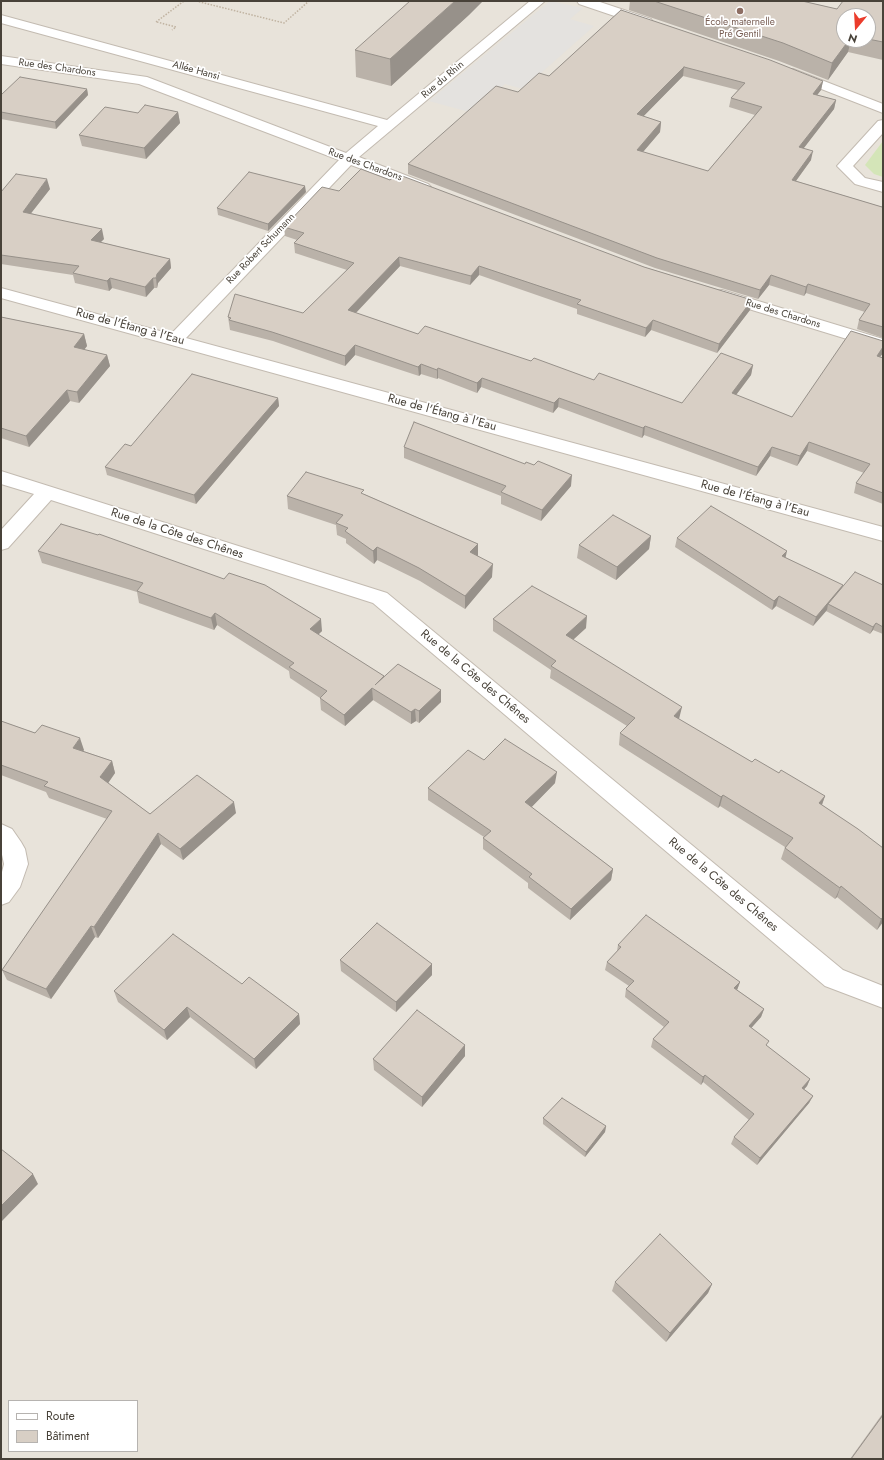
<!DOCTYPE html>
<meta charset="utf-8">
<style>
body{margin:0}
#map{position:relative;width:884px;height:1460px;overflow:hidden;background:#f5f1eb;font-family:Jost,sans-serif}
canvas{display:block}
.frame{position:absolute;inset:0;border:2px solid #484239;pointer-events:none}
.legend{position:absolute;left:8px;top:1400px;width:130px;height:52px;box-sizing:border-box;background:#fff;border:1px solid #b6b3b0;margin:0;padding:5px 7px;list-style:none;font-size:12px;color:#484239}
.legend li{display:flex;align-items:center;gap:8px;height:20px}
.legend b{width:20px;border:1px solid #b6b3b0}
.north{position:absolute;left:836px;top:8px;width:40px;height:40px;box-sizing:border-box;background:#fff;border:1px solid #b6b3b0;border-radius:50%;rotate:198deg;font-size:11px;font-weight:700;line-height:16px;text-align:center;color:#484239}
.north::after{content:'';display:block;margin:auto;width:14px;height:18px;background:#eb3c2c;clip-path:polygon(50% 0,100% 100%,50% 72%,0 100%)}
</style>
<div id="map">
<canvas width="884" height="1460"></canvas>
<div class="frame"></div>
<ul class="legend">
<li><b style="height:5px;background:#fff"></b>Route</li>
<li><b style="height:11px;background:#d8cfc5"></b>Bâtiment</li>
</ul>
<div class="north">N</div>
</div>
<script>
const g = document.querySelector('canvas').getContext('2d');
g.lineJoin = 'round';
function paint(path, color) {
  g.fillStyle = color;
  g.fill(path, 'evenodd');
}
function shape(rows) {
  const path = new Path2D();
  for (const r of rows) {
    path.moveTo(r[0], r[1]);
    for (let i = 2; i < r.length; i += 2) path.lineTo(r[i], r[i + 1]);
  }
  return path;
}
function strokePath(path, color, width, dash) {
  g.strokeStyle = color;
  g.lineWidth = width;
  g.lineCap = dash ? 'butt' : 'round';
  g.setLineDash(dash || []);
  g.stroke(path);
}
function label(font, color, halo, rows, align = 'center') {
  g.font = font + ' Jost,sans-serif';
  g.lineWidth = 3.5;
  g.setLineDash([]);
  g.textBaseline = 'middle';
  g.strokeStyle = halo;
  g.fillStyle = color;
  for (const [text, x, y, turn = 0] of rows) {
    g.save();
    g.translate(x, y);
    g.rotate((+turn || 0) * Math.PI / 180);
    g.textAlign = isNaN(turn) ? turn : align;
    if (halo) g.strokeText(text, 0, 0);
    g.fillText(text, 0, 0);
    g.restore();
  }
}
const residential = shape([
 [1,1,883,1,883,1459,1,1459],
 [844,16,868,16,868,40,844,40],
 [9,1401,137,1401,137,1451,9,1451]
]);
const green = shape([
 [883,141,883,177,874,174,865,165]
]);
const parking = shape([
 [550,1,583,8,570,19,594,26,523,89,505,84,469,112,429,101]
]);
const path = shape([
 [196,1,284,23,309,1],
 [156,22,184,1],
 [157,22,176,27,172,30]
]);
const minor = shape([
 [530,1,545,1,359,157,428,184,431,187,428,190,423,192,418,190,351,165,186,338,883,527,883,541,1,298,1,288,171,334,339,160,139,84,1,64,1,56,147,77,346,153,378,126,1,23,1,15,387,120,530,1],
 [577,1,597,1,651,19,653,22,651,25,646,26,641,25,579,4,577,1],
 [793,69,883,104,883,113,788,76,786,73,788,70,793,69],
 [883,120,883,133,853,166,865,178,883,182,883,192,855,184,837,166,878,121,883,120],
 [722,290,883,339,883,350,716,299,714,295,716,291,722,290],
 [1,471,387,593,843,970,883,986,883,1008,825,986,373,603,51,500,8,548,1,550,1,530,34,494,1,484,1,471],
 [1,824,12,829,21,842,25,849,28,864,20,887,9,902,1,905,1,876,4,864,1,850,1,824]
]);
const wall = shape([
 [630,1,802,1,837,9,883,1,883,60,848,52,828,80,779,61,629,10],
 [868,16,868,40,844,40],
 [621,10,823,81,821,90,817,95,836,100,834,109,803,148,811,160,796,181,882,207,883,205,883,338,857,329,859,320,865,312,806,293,804,296,769,285,758,299,655,268,408,174,408,164,518,92,549,76],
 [683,76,738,90,731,98,729,107,755,115,708,171,643,152,660,132,661,122,643,116],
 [470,14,391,86,356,77,355,50],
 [87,89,88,95,56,129,1,119,1,95],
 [178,112,180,123,146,159,82,146,79,135,138,113],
 [390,180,644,267,752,300,750,310,717,353,651,330,645,337,577,314,577,309,479,275,470,285,400,266,356,313,418,334,531,361,594,380,682,403,753,365,751,375,736,395,792,417,883,341,883,353,880,357,883,358,883,504,854,493,856,483,864,473,807,451,797,466,770,456,756,476,644,435,642,438,558,407,553,413,481,387,477,393,438,378,437,379,421,374,419,376,355,355,345,366,273,341,230,330,228,317,303,313,347,270,295,253,294,243,297,240,285,236,284,227,339,191],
 [50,189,31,213,104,239,100,242,170,259,171,268,158,283,157,288,154,288,146,297,112,288,109,291,75,283,73,275,1,264,1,192],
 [306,192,268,231,218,215,217,208],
 [1,317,84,334,87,346,84,350,107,355,110,366,79,403,70,401,29,447,1,438],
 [278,398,279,406,196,504,107,475,105,467,131,446],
 [404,447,571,486,541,521,501,504,501,496,404,458],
 [364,494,478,544,478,556,492,577,465,609,420,581,377,560,374,564,346,543,346,539,337,535,336,525,288,509,287,496],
 [651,536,649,549,616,580,577,558,579,545],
 [677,538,785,557,842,588,883,585,883,634,873,630,870,634,826,611,827,610,813,626,776,606,772,610,675,547],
 [38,551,322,631,318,635,384,676,441,702,419,723,416,721,411,724,373,700,345,726,321,710,320,698,290,678,289,671,217,625,214,630,139,603,137,592,42,563],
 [493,619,586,628,573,640,679,719,679,720,752,762,779,773,825,796,822,805,883,848,883,922,877,930,837,897,835,899,781,859,785,847,720,806,718,808,619,745,620,733,627,726,550,678,551,670,493,631],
 [1,721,84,750,83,751,112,761,115,773,108,783,150,814,236,813,183,860,161,844,98,938,95,937,51,999,7,980,2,970,107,819,49,798,46,792,1,775],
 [484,760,555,783,531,807,613,869,611,880,570,920,528,888,528,883,483,849,483,838,484,837,428,800,428,788],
 [618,945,740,982,737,990,764,1009,761,1017,751,1028,767,1046,810,1079,807,1086,804,1089,813,1096,809,1103,757,1165,731,1144,734,1137,749,1120,703,1082,701,1085,651,1047,653,1039,664,1027,625,997,626,989,629,986,605,970,607,962,617,951],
 [340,960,432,964,432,975,396,1012,341,971],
 [242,984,299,1014,300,1024,256,1069,190,1017,167,1040,118,1002,114,991],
 [465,1045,465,1056,422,1107,374,1070,373,1059],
 [543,1118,606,1126,605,1132,585,1157,543,1124],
 [615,1282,712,1284,708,1293,666,1342,612,1291],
 [883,1413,883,1459,850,1459]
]);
const shadedWall = shape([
 [455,1,483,1,470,14,391,86,390,59],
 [849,40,851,40,848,52,828,80,832,63],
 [684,67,683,76,636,124,637,114],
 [823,81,821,90,811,103,813,94],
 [87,89,88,95,56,129,55,122],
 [836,100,834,109,797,157,799,147],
 [178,112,180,123,146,159,144,148],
 [661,122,660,132,636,160,637,150],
 [813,151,811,160,790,189,792,180],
 [47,179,50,189,25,221,23,212],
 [305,186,306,192,268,231,268,224],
 [102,229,104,239,93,250,91,240],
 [399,257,400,266,349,320,348,310],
 [170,259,171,268,158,283,157,288,156,278,157,274],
 [479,266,479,275,470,285,471,276],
 [771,275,769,285,758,299,760,290],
 [110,278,112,288,109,291,107,281],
 [153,278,154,288,146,297,145,287],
 [808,284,806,293,804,296,806,287],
 [752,300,750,310,717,353,719,344],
 [653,320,651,330,645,337,646,328],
 [84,334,87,346,77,359,74,347],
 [355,345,355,355,345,366,345,356],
 [883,347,883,353,874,365,877,356],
 [107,355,110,366,79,403,77,392],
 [421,364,421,374,419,376,418,367],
 [753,365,751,375,730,403,732,393],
 [438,368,438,378,437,379,437,370],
 [482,378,481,387,477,393,477,383],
 [67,390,70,401,29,447,26,436],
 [278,398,279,406,196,504,194,495],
 [559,398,558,407,553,413,554,403],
 [645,426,644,435,642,438,643,428],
 [809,442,807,451,797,466,800,456],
 [772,447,770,456,756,476,758,467],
 [572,475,571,486,541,521,542,510],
 [651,536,649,549,616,580,617,567],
 [478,544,478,557,470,552],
 [377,547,377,560,374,564,373,551],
 [787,551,785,560,782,556],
 [493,564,492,577,465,609,465,596],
 [843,585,840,594,828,604,827,610,813,626,816,617],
 [779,596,776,606,772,610,774,601],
 [215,613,217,625,214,630,211,618],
 [587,616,586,628,565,647,566,635],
 [321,619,322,631,311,641,310,629],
 [876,623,873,630,870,634,873,627],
 [372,688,373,700,345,726,344,715],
 [441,690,441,702,419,723,419,711],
 [682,707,679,719,671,728,674,716],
 [415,709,416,721,411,724,411,712],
 [80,738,84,750,77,759,73,748],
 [112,761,115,773,104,789,100,777],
 [557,772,555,783,525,814,525,802],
 [723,795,720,806,718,808,721,797],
 [825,796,821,807,819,803],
 [234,802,236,813,183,860,180,849],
 [158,833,161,844,98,938,94,927],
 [613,869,611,880,570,920,571,909],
 [841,886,837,897,835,899,840,888],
 [883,917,883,922,877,930,881,919],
 [91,926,95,937,51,999,46,989],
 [432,964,432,975,396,1012,396,1002],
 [740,982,737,990,732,996,734,988],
 [187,1007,190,1017,167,1040,164,1030],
 [764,1009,761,1017,746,1034,749,1026],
 [299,1014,300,1024,256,1069,254,1059],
 [465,1045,465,1056,422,1107,422,1097],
 [705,1075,703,1082,701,1085,703,1077],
 [810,1079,807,1086,799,1095,802,1088],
 [813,1096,809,1103,757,1165,760,1158],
 [606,1126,605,1132,585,1157,586,1152],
 [33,1174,38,1184,2,1221,1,1220,1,1206],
 [712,1284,708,1293,666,1342,670,1333]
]);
const building = shape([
 [410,1,455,1,390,59,355,50,410,1],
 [654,1,802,1,837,9,843,1,883,1,883,42,868,39,868,16,844,16,844,40,849,40,832,63,783,43,654,1],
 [621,10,770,60,823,81,813,94,836,100,799,147,813,151,792,180,882,207,883,205,883,327,859,320,870,304,808,284,806,287,771,275,760,290,657,258,408,164,496,86,518,92,539,73,549,76,621,10],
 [684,67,745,83,731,98,762,107,708,171,637,150,661,122,637,114,684,67],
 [20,77,87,89,55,122,1,112,1,95,20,77],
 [145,105,178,112,144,148,79,135,105,107,138,113,145,105],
 [361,169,390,180,397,174,644,267,752,300,719,344,653,320,646,328,577,304,581,300,479,266,471,276,399,257,348,310,418,334,425,326,531,361,534,358,594,380,599,373,682,403,721,353,753,365,732,393,792,417,851,331,883,341,883,347,877,356,883,358,883,493,856,483,870,464,809,442,800,456,772,447,758,467,645,426,643,428,559,398,554,403,482,378,477,383,438,368,437,370,421,364,418,367,355,345,345,356,272,332,229,320,231,318,228,317,235,294,303,313,354,263,294,243,304,233,284,227,322,187,339,191,361,169],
 [249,172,305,186,268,224,217,208,249,172],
 [16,174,47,179,23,212,102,229,91,240,170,259,157,274,156,278,153,278,145,287,110,278,107,281,73,273,79,266,1,255,1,192,16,174],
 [1,317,84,334,74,347,107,355,77,392,67,390,26,436,1,428,1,317],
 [192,374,278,398,194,495,105,467,125,444,131,446,192,374],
 [414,422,525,464,526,462,534,465,538,461,572,475,542,510,501,492,506,486,404,447,414,422],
 [306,472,364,490,361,493,478,544,470,552,493,564,465,596,419,568,377,547,373,551,345,531,348,528,336,523,343,515,287,496,306,472],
 [711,506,787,551,782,556,843,585,816,617,779,596,774,601,677,538,711,506],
 [613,515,651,536,617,567,579,545,613,515],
 [61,524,98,535,99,534,224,579,229,573,265,585,321,619,310,629,384,676,375,685,398,664,441,690,419,711,415,709,411,712,372,688,344,715,320,698,327,691,289,667,294,663,215,613,211,618,137,591,143,583,38,551,61,524],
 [855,572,883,585,883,627,876,623,873,627,828,604,855,572],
 [532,586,587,616,566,635,682,707,674,716,752,762,755,759,779,773,781,770,825,796,819,803,858,829,883,848,883,917,881,919,841,886,840,888,785,848,793,838,723,795,721,797,620,733,635,718,551,666,556,661,493,619,532,586],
 [1,721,35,733,42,725,80,738,73,748,112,761,100,777,150,814,197,775,234,802,180,849,158,833,94,927,91,926,46,989,2,970,112,811,44,786,48,782,1,765,1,721],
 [505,739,557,772,525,802,613,869,571,909,529,877,532,874,483,838,491,831,428,788,468,750,484,760,505,739],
 [646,915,740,982,734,988,764,1009,749,1026,769,1041,766,1045,810,1079,802,1088,813,1096,760,1158,734,1137,754,1114,705,1075,703,1077,653,1039,669,1022,626,989,634,981,607,962,621,947,618,945,646,915],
 [377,923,432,964,396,1002,340,960,377,923],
 [173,934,242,984,249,977,299,1014,254,1059,187,1007,164,1030,114,991,173,934],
 [417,1010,465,1045,422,1097,373,1059,417,1010],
 [562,1098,606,1126,586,1152,543,1118,562,1098],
 [1,1149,33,1174,1,1206,1,1149],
 [660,1234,712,1284,670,1333,615,1282,660,1234],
 [883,1415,883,1459,851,1459,883,1415]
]);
const markers = [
 [740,11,4,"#8d6e63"]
];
const farEducationnames = [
 ["École maternelle",740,23],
 ["Pré Gentil",740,35]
];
const farStreetnames = [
 ["Rue des Chardons",57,68,8],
 ["Allée Hansi",196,71,15],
 ["Rue du Rhin",443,80,-40],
 ["Rue des Chardons",365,165,20],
 ["Rue Robert Schumann",261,249,-46],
 ["Rue des Chardons",783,314,17]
];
const streetNames = [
 ["Rue de l'Étang à l'Eau",130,327,15],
 ["Rue de l'Étang à l'Eau",442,413,15],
 ["Rue de l'Étang à l'Eau",755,499,15],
 ["Rue de la Côte des Chênes",177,534,18],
 ["Rue de la Côte des Chênes",475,677,40],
 ["Rue de la Côte des Chênes",723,885,40]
];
paint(residential, '#e8e3da');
paint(green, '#d4e5b8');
paint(parking, '#e4e2df');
strokePath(minor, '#c3bbb1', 2);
strokePath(path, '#c0b3a1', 1.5, [1.5, 1.5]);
paint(minor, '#fff');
paint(wall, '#bab2a9');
paint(shadedWall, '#97918a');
paint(building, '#d8cfc5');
strokePath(building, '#97918a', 1);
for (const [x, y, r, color] of markers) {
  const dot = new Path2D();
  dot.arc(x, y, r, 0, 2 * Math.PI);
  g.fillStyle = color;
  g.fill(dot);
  strokePath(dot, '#fff', 1.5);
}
label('10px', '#785e54', '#fff', farEducationnames);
label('10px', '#484239', '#fff', farStreetnames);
label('12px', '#484239', '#fff', streetNames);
</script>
